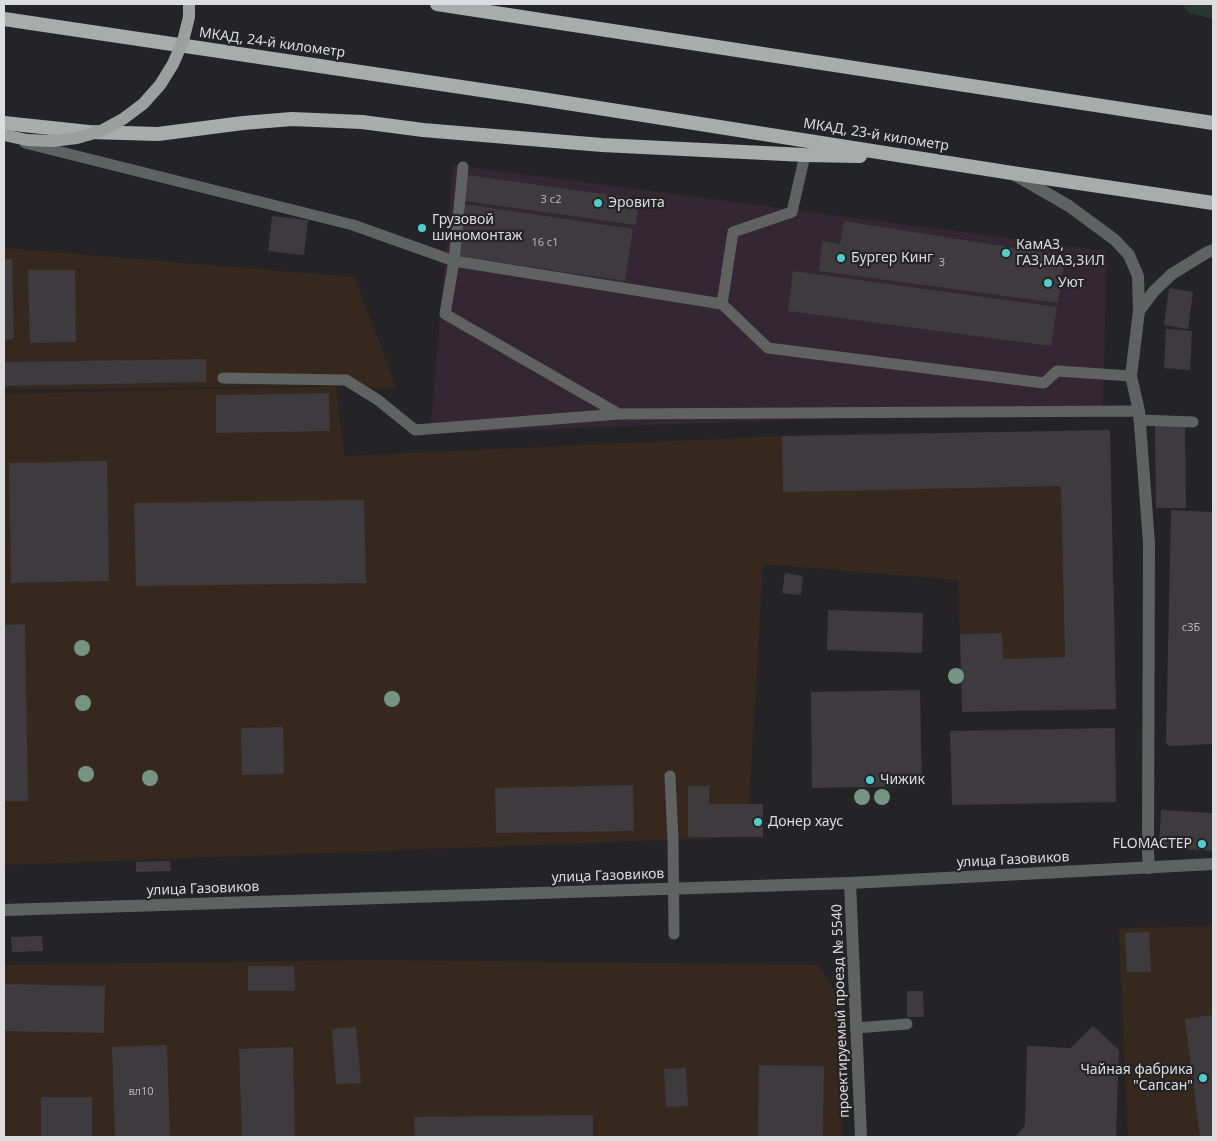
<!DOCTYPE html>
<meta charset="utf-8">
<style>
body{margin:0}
#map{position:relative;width:1217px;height:1141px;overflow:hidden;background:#242426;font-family:"Noto Sans",sans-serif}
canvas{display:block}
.frame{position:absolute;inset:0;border:5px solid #dddcde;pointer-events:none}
</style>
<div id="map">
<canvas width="1217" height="1141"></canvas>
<div class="frame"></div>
</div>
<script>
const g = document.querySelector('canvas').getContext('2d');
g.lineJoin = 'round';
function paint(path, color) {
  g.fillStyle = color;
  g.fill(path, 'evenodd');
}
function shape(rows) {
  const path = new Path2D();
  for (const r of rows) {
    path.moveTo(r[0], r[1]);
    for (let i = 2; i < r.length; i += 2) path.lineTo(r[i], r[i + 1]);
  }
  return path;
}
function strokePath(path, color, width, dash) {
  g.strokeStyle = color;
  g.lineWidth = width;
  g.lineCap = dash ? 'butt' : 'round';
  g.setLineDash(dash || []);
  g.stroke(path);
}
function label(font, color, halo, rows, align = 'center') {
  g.font = font + ' "Noto Sans",sans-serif';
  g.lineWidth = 4.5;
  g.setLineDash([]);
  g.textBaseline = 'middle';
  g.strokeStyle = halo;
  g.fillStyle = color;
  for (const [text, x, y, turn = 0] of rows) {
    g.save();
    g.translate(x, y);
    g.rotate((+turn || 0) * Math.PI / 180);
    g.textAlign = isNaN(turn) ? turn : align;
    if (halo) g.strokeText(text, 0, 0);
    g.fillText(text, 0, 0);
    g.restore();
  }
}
const commercial = shape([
 [453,165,1107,251,1103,407,430,434]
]);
const industrial = shape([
 [4,248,354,277,397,389,339,385,4,390],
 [336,386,344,456,782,436,1110,430,1116,709,962,712,960,634,958,580,763,564,749,804,749,837,4,865,4,394],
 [1213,926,1213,1137,1128,1137,1119,928],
 [372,960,819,965,837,996,843,1137,4,1137,4,965]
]);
const green = shape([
 [1181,4,1213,4,1213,19,1189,13]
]);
const building = shape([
 [467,175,639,199,636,225,464,201],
 [465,204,633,229,625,281,457,256],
 [272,216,308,220,304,255,268,251],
 [844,221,1065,256,1058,303,819,271,822,241,840,244],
 [4,259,12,259,14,339,4,340],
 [28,270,75,270,76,342,30,343],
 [793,271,1057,307,1051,346,788,311],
 [1169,288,1193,292,1188,329,1164,325],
 [1166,329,1192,331,1190,370,1164,368],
 [206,359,206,382,4,386,4,362],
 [329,393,330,431,216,433,216,395],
 [1155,424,1185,424,1186,508,1156,508],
 [1110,430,1116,709,962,712,960,634,1002,633,1003,659,1065,657,1061,486,783,492,782,436],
 [107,461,109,581,11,583,9,463],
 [364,500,366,583,136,586,134,503],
 [1171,510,1213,512,1213,744,1170,746,1166,743],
 [785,573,803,576,801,595,782,593],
 [828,610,923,613,922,653,827,650],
 [25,624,28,801,4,801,4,625],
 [920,690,922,786,812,788,811,692],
 [283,727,284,774,242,775,241,728],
 [1115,728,1116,802,952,805,950,731],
 [633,785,634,831,496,833,495,788],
 [688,786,709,786,709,804,763,804,763,837,688,837],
 [1161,810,1213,813,1213,851,1159,847],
 [170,861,171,871,136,872,136,862],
 [1149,932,1151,972,1127,972,1125,933],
 [42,936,43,951,12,952,11,937],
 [248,966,294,966,295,991,248,991],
 [4,984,105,986,104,1033,4,1031],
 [907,991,923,991,924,1017,907,1017],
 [1213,1015,1213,1137,1200,1137,1185,1019],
 [1093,1026,1119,1050,1116,1137,1015,1137,1025,1125,1027,1046,1071,1048],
 [356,1027,361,1083,336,1084,332,1029],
 [167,1045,170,1137,115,1137,112,1047],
 [293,1047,295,1137,242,1137,239,1049],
 [759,1065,824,1066,823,1137,758,1137],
 [686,1068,688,1106,666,1107,664,1069],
 [41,1097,92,1097,92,1137,41,1137],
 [593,1115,593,1137,415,1137,414,1117]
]);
const service = shape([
 [25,143,353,225,454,261,445,314,619,414,1139,411],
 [805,155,792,212,733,232,722,304,768,348,1044,383,1057,371,1131,376],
 [463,167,454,261,722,304],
 [223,378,346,380,378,400,415,430,619,414],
 [1139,420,1193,422],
 [670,776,673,840,674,934],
 [856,1028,907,1024]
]);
const minor = shape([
 [1015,175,1069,206,1115,240,1129,255,1138,276,1139,311,1131,376,1139,411,1149,543,1148,852,1149,868],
 [1139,311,1154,291,1172,274,1206,253,1213,250],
 [850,883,861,1137]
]);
const tertiary = shape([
 [4,910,850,883,1213,864]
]);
const trunk = shape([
 [437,4,1213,123],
 [4,19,535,98,1012,173,1213,203],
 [4,123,89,132,158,134,243,123,292,119,362,122,423,130,602,145,805,155,860,156]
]);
const primaryBridge = shape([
 [4,135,27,140,52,141,77,138,101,131,123,119,143,104,160,85,173,64,183,41,189,17,189,4]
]);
const trees = [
 [82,648],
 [956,676],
 [392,699],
 [83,703],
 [86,774],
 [150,778],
 [862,797],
 [882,797]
];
const markers = [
 [598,203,5,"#52cdce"],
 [422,228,5,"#52cdce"],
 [1006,253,5,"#52cdce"],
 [841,258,5,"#52cdce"],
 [1048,283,5,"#52cdce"],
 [870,780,5,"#52cdce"],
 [758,822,5,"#52cdce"],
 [1202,844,5,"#52cdce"],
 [1203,1078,5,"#52cdce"]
];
const numberNames = [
 ["3 с2",551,200],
 ["16 с1",545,243],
 ["3",942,263],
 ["с3Б",1191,628],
 ["вл10",141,1092]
];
const streetNames = [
 ["МКАД, 24-й километр",272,43,8],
 ["МКАД, 23-й километр",876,135,9],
 ["улица Газовиков",1013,860,-3],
 ["улица Газовиков",608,876,-2],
 ["улица Газовиков",203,889,-2],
 ["проектируемый проезд № 5540",841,1011,-92]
];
const poiNames = [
 ["Эровита",608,203],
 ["Грузовой",432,220],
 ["шиномонтаж",432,236],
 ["КамАЗ,",1016,245],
 ["ГАЗ,МАЗ,ЗИЛ",1016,261],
 ["Бургер Кинг",851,258],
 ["Уют",1058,283],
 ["Чижик",880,780],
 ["Донер хаус",768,822],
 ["FLOМАСТЕР",1192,844,"right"],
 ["Чайная фабрика",1193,1070,"right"],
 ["\"Сапсан\"",1193,1086,"right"]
];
paint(commercial, '#342632');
paint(industrial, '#37281d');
paint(green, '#27382f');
paint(building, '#3d3b3e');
strokePath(service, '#606261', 11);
strokePath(minor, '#606261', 12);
strokePath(tertiary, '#606261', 12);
strokePath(trunk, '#a8acaa', 14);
strokePath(primaryBridge, '#9c9f9e', 12);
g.fillStyle = '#749484';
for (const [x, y] of trees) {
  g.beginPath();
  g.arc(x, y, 8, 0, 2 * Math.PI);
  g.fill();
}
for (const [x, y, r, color] of markers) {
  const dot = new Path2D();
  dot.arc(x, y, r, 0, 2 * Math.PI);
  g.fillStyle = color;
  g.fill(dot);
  strokePath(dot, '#242426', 2);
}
label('11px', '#b5b4b6', null, numberNames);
label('14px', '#dddcde', '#242426', streetNames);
label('14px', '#dddcde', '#242426', poiNames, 'left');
</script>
